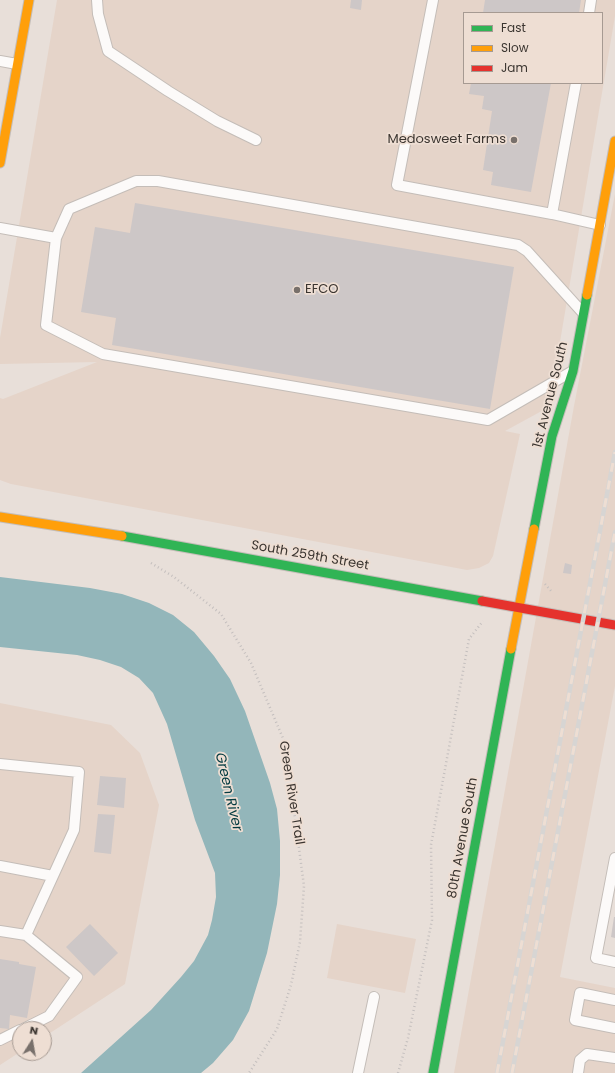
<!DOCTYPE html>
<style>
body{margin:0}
#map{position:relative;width:615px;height:1073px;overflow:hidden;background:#e8dfd9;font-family:Poppins,sans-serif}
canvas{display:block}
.legend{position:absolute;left:463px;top:12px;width:140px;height:72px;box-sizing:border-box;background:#eeded3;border:1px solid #a69a92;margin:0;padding:5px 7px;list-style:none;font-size:12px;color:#3b3530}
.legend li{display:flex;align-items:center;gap:8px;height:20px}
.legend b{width:20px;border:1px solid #a69a92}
.north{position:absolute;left:12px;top:1021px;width:40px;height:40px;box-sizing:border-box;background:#eeded3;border:1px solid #a69a92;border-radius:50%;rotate:11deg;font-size:11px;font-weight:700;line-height:16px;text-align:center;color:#3b3530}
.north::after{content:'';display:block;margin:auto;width:14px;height:18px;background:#78706b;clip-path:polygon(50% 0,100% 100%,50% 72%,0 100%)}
</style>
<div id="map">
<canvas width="615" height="1073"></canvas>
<ul class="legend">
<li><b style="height:5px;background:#30b455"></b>Fast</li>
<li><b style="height:5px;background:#ff9f0a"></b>Slow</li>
<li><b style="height:5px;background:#e5322d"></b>Jam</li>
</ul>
<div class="north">N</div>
</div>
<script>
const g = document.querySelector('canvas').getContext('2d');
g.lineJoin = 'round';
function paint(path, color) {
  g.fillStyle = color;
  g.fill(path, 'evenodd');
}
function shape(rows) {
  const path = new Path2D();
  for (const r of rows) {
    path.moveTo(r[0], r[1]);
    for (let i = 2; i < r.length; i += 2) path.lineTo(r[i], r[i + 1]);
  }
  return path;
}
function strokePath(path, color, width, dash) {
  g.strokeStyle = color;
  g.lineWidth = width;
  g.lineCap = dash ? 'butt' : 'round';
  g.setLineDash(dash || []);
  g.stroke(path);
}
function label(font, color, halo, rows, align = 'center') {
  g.font = font + ' Poppins,sans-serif';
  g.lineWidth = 3.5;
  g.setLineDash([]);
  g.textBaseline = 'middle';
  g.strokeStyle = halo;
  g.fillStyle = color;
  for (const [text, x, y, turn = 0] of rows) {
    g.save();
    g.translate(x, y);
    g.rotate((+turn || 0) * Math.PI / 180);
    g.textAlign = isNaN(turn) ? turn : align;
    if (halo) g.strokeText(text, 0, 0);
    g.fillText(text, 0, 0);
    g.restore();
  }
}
const built = shape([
 [57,0,615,0,615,16,549,407,505,431,520,434,493,556,489,563,479,568,467,570,11,484,0,480,0,398,3,399,97,362,0,364,0,338],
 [464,13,602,13,602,83,464,83],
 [615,194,615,686,560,977,615,988,615,1073,454,1073,574,406],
 [0,703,111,725,140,753,159,805,125,984,44,1037,44,1029,20,1029,20,1052,0,1065],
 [337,924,416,939,405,993,327,978]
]);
const water = shape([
 [0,577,90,588,122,594,149,603,173,615,194,632,214,656,230,679,245,711,270,783,277,809,280,841,280,875,277,904,267,953,249,1011,233,1040,213,1063,201,1073,81,1073,151,1010,181,977,194,961,208,935,212,920,216,897,215,873,195,820,167,724,153,693,139,678,121,667,100,660,77,655,0,647]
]);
const building = shape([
 [351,0,362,0,361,10,350,8],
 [485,0,581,0,579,13,483,13],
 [471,83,551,83,531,192,491,185,493,172,483,170,492,111,482,109,484,96,469,94],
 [135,203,514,267,490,409,112,345,116,318,81,312,95,227,130,233],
 [565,563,572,565,571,574,563,573],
 [100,776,126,778,124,808,97,805],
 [98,814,115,815,111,854,94,852],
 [614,917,615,917,615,938,611,937],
 [90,924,118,953,94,976,66,947],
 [0,959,19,962,19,964,36,967,27,1018,10,1015,9,1029,0,1028]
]);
const path = shape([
 [151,563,174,577,221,614,251,663,285,743,304,886,300,942,291,985,277,1029,249,1073],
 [545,584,552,592],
 [398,1073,408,1038,432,920,431,845,469,639,483,621]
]);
const lane = shape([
 [97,0,98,14,108,51,168,91,217,121,256,140],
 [433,0,397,185,552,214],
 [589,13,591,0],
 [0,61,17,64],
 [576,83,552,214,600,225],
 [0,228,56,238,69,209,136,181,158,181,518,245,527,251,583,313],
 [56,238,46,325,103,354,488,420,571,372],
 [0,764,79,772,74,830,26,935],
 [615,858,596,958,615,962],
 [0,866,53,876],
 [0,931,26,935,77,977,49,1016,23,1029],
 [615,1000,580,993,575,1020,615,1028],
 [0,1040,20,1030],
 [358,1073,374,997],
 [578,1073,580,1060,587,1054,615,1058]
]);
const fast = shape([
 [534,529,552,436,573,371,587,295],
 [122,536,482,601],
 [433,1073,511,649]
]);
const slow = shape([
 [0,163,29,0],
 [587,295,615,141],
 [0,517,122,536],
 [511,649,534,529]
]);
const jam = shape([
 [482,601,615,625]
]);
const rail = shape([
 [497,1073,615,452],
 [512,1073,615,532]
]);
const markers = [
 [514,140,4,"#78706b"],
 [297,290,4,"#78706b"]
];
const poiNames = [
 ["Medosweet Farms",506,140],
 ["EFCO",305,290,"left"]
];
const streetNames = [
 ["1st Avenue South",551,395,-76],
 ["South 259th Street",310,556,10],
 ["Green River Trail",291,793,81],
 ["80th Avenue South",463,838,-80]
];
const waterNames = [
 ["Green River",228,792,77]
];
paint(built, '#e5d4c9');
paint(water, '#93b6ba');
paint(building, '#cdc7c7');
strokePath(lane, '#c4bdb8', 12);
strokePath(fast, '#c4bdb8', 11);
strokePath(slow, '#c4bdb8', 11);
strokePath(jam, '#c4bdb8', 11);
strokePath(path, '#c4bfbe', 2.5, [1, 3]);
strokePath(lane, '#fcfaf9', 10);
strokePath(fast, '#30b455', 9);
strokePath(slow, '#ff9f0a', 9);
strokePath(jam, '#e5322d', 9);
strokePath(rail, '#d7d5d3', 4.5);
strokePath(rail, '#eeded3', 3, [9]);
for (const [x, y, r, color] of markers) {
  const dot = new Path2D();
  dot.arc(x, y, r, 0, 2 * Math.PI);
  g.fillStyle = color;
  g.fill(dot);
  strokePath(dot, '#eeded3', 1.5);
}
label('13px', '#3b3530', '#eeded3', poiNames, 'right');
label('13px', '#3b3530', '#eeded3', streetNames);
label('italic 14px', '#043b41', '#eeded3', waterNames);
</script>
